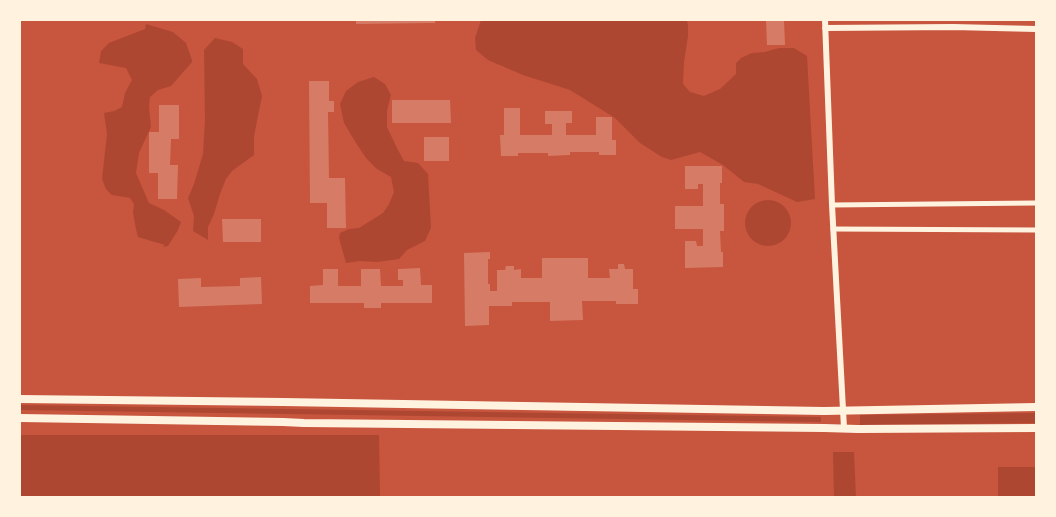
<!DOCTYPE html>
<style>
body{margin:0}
#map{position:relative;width:1056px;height:517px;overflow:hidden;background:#c8553d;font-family:Helvetica,sans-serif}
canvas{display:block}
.frame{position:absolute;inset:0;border:21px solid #fff3e0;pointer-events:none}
</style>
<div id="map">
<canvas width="1056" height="517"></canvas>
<div class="frame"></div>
</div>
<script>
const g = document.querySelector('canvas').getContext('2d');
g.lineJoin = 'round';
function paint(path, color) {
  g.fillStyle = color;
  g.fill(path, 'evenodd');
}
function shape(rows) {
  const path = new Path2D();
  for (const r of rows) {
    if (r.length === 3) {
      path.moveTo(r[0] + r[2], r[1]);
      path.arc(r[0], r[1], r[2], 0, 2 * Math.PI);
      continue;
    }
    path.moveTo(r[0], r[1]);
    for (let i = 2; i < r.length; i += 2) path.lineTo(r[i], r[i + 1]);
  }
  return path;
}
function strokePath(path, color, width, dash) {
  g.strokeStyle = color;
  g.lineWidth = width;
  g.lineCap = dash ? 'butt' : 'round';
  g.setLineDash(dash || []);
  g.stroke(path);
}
const green = shape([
 [481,20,687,20,688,26,688,36,684,62,683,84,690,92,704,96,720,89,736,74,736,63,741,58,752,53,765,52,779,48,794,48,807,56,815,199,797,202,758,184,744,182,723,165,700,152,671,160,662,157,640,143,615,118,570,90,523,75,488,60,476,50,475,38],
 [146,24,173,32,186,43,192,60,192,62,171,86,158,90,150,97,149,107,151,127,139,153,136,173,149,203,164,210,181,222,178,230,168,246,163,247,165,245,138,237,136,229,133,213,134,204,130,198,112,195,106,189,102,179,107,134,104,113,114,111,122,107,125,93,132,80,126,68,99,63,101,51,109,43,145,29],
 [215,38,232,42,243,49,243,64,257,79,262,96,254,136,254,155,232,171,226,179,220,194,214,214,208,227,208,240,193,231,194,216,188,198,194,184,203,154,205,120,204,50],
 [374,77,385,84,391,95,387,111,387,127,397,148,404,161,418,163,428,174,431,228,425,241,407,250,399,259,377,262,360,261,346,263,339,238,340,233,349,229,359,228,383,213,389,204,394,192,391,177,377,169,366,158,356,143,344,123,340,104,346,91,358,82],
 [768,223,23],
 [20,405,821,417,821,422,20,410],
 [1036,413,1036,423,860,425,860,415],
 [20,435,379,435,380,497,20,497],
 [833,452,854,452,856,497,834,497],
 [998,467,1036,467,1036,497,998,497]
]);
const building = shape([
 [356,20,435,20,435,23,356,24],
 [766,20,784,20,785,45,767,45],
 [309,81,329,81,329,101,334,101,334,112,328,112,329,178,345,178,346,228,327,228,327,203,310,203],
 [392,100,450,100,451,123,392,123],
 [159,105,179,105,179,139,171,139,170,165,178,165,177,199,158,199,158,173,149,173,149,132,159,132],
 [504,108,520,108,520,135,552,135,552,124,545,124,545,111,572,111,572,123,566,123,566,135,596,135,596,117,612,117,612,140,616,140,616,155,599,155,599,152,570,152,570,155,548,156,548,153,518,153,518,156,501,156,500,135,504,135],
 [424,137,449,137,449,161,424,161],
 [685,166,722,166,722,183,720,183,720,204,724,204,724,231,720,231,721,252,723,252,723,267,685,268,685,241,696,241,697,246,703,246,703,229,675,229,675,206,703,206,703,184,698,184,698,189,685,189],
 [222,219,261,219,261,242,223,242],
 [490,252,490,259,488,259,488,284,490,284,490,291,497,291,497,270,505,270,506,266,514,266,514,270,521,269,521,278,542,278,542,258,588,258,588,278,610,278,609,269,618,269,618,264,624,264,625,269,633,269,633,289,638,289,638,304,616,304,616,301,582,301,583,320,550,321,550,302,512,302,512,306,489,306,489,325,465,326,464,253],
 [420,268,421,285,432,285,432,303,381,303,381,308,364,308,364,303,310,303,310,286,323,285,323,269,338,269,338,286,361,286,361,269,380,269,381,286,403,286,403,280,398,280,398,269],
 [261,277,262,304,179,307,178,279,201,278,201,287,240,286,240,278]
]);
const minor = shape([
 [832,205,1036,203],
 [833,229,1036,230]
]);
const tertiary = shape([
 [825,20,832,205,844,428],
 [825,28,953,27,1036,29]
]);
const secondary = shape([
 [20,399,283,402,824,411,1036,407],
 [20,418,283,422,304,423,824,428,858,429,1036,428]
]);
paint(green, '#ae4732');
paint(building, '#d67c66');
strokePath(minor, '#fff3e0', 5);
strokePath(tertiary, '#fff3e0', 6);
strokePath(secondary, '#fff3e0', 8);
</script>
